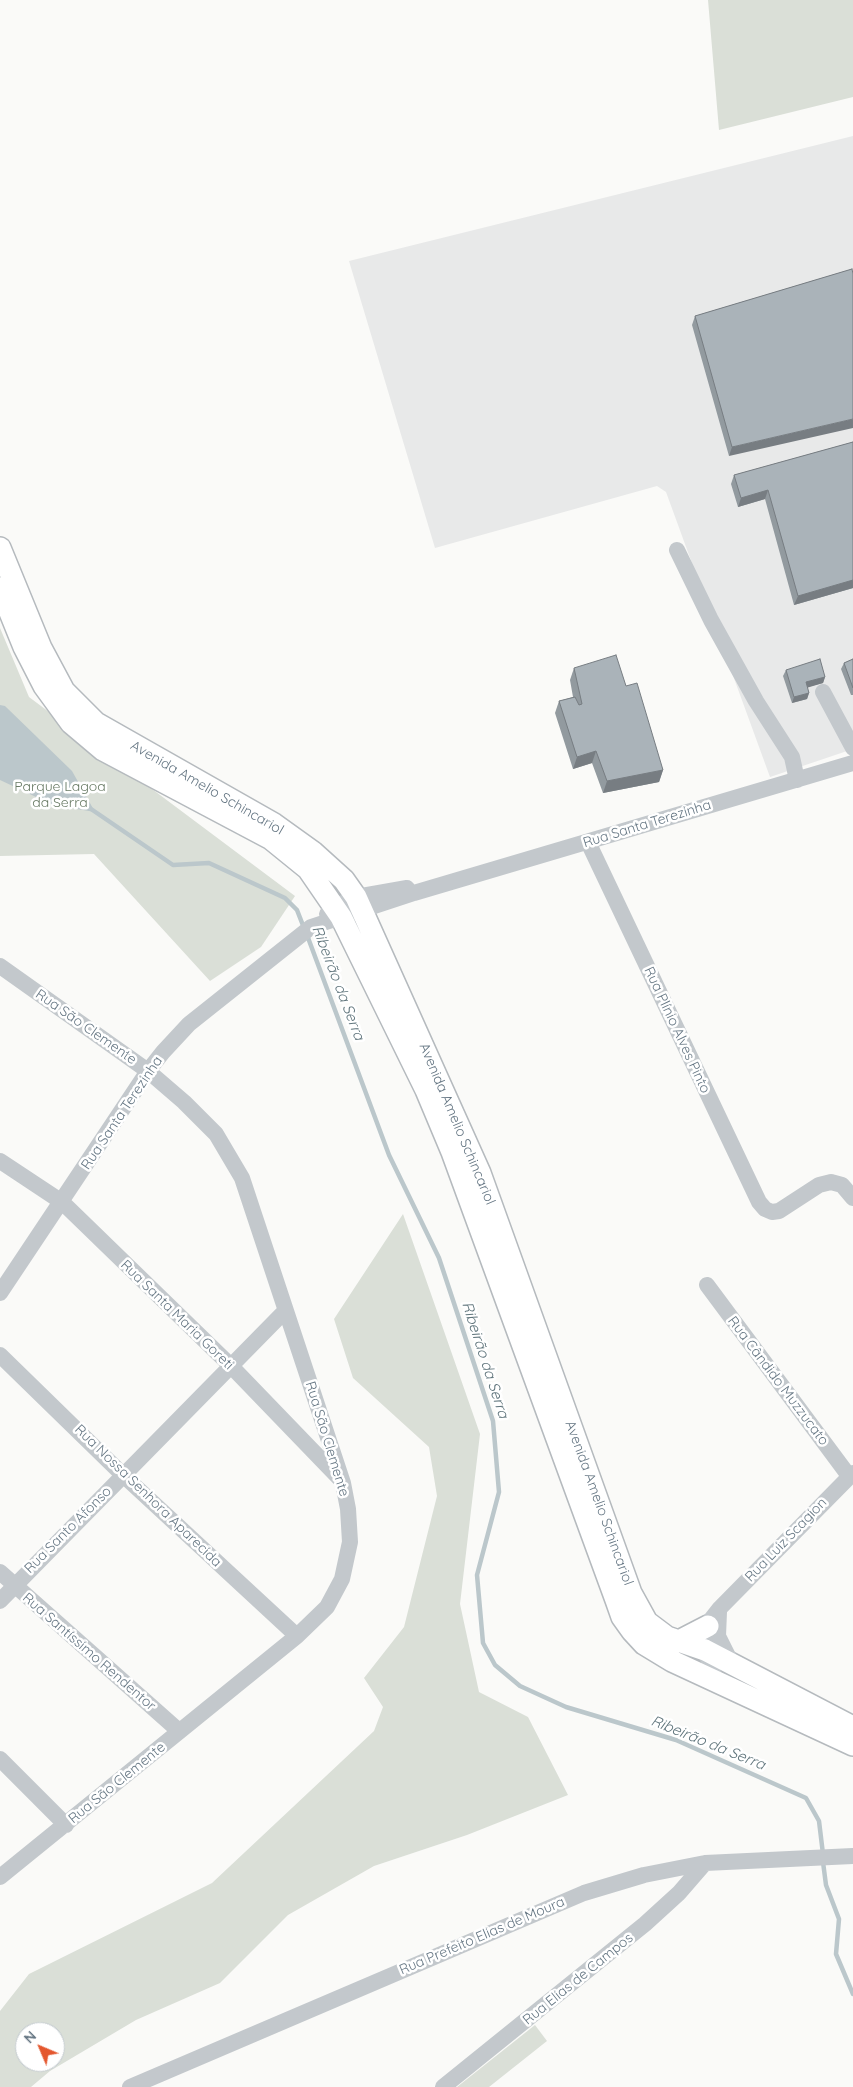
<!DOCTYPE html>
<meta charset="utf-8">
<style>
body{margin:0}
#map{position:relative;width:853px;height:2087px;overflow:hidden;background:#fafaf8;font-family:Quicksand,sans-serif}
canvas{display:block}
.north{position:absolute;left:15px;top:2022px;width:50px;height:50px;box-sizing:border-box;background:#fff;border:1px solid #c1c8cd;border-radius:50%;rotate:315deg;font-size:14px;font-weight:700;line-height:20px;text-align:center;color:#657683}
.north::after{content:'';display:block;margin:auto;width:18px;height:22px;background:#e4572e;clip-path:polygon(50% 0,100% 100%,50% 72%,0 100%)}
</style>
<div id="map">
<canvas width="853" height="2087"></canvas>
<div class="north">N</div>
</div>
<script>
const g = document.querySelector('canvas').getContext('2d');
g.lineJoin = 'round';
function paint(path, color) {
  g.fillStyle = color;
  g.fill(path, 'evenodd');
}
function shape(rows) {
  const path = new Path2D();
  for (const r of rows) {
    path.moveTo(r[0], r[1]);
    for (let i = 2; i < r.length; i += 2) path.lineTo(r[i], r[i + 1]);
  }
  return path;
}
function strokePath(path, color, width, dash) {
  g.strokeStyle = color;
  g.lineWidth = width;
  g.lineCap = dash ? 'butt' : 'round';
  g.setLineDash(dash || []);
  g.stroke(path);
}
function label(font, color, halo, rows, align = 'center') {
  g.font = font + ' Quicksand,sans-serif';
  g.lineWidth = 5;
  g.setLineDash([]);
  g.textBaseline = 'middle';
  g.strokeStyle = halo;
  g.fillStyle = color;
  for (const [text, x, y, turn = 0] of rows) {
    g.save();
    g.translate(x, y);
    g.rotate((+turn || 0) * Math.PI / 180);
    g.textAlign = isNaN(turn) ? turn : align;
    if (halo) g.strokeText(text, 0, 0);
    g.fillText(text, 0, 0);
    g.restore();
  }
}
const built = shape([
 [853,136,853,749,770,777,666,492,657,486,435,548,349,261]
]);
const green = shape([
 [708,0,853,0,853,97,719,130],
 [0,628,29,697,295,896,261,947,210,981,94,854,0,856],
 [403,1214,480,1434,460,1604,479,1692,528,1717,568,1795,467,1835,374,1866,288,1915,220,1983,136,2020,50,2071,31,2087,0,2087,0,2011,29,1974,212,1883,374,1731,383,1707,364,1678,404,1627,437,1496,429,1447,353,1378,334,1319],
 [25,2032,55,2032,55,2062,25,2062],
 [535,2025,547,2041,489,2087,457,2087]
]);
const water = shape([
 [0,705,5,706,72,771,95,812,53,805,0,780]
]);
const stream = shape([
 [91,809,173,865,209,863,285,898,297,910,304,928],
 [307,935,389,1155,439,1258,493,1421,499,1492,477,1575,483,1643,495,1665,520,1686,566,1707,676,1740,806,1798,819,1821,823,1854],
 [823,1862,826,1885,839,1919,836,1954,853,1994]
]);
const minor = shape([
 [677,550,711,620,756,701,792,757,797,780],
 [823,692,853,748],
 [588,842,759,1202,765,1209,772,1212,779,1211,819,1185,831,1182,842,1185,853,1198],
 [327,914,335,907,356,897,407,888],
 [0,966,148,1071,184,1102,216,1134,242,1178,343,1483,348,1509,350,1542,342,1579,327,1607,297,1636,0,1877],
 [0,1161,62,1202,231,1366,340,1479],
 [707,1285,849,1476],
 [0,1293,148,1071,163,1052,189,1024,311,927,414,893,853,763],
 [0,1355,123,1475,297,1636],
 [0,1572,179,1731],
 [0,1601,285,1311],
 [719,1612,718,1636,732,1664],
 [716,1681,705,1650,705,1635,709,1622,720,1608,853,1473],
 [0,1759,66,1825],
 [130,2087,584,1893,644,1875,705,1863,853,1856],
 [443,2087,645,1924,679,1893,705,1863]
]);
const major = shape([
 [0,548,41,648,64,691,96,723,274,824,313,852,344,880,356,897,480,1173,631,1593,647,1622,667,1637,705,1650,853,1727],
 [0,588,24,647,44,686,71,723,103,750,271,839,308,869,341,917,426,1090,452,1152,616,1600,622,1617,632,1631,644,1644,672,1661,853,1745],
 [677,1642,708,1626]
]);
const wall = shape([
 [852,269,729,456,692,325,695,316],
 [853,442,853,588,794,605,765,499,738,507,731,484,734,475],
 [853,659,853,695,851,695,841,669,844,663],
 [574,668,626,686,663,770,659,782,603,793,592,763,573,769,555,713,559,701,573,697,570,680],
 [786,670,825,677,823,683,807,687,809,693,807,699,792,703,783,676]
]);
const shadedWall = shape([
 [853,419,853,428,729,456,732,447],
 [768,490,765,499,738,507,741,498],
 [853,580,853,588,794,605,798,596],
 [825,677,823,683,803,689,806,682],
 [809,693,807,699,792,703,794,697],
 [596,751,592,763,573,769,577,757],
 [663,770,659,782,603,793,607,781]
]);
const building = shape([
 [852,269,853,274,853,419,732,447,695,316,852,269],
 [853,442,853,580,798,596,768,490,741,498,734,475,853,442],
 [616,655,626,686,637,683,663,770,607,781,596,751,577,757,559,701,575,697,579,705,582,704,574,668,616,655],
 [820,659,825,677,806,682,809,693,794,697,786,670,820,659],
 [853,659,853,688,844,663,853,659]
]);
const parkNames = [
 ["Parque Lagoa",60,787],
 ["da Serra",60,803]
];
const streetNames = [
 ["Avenida Amelio Schincariol",207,788,30],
 ["Rua Santa Terezinha",647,824,-17],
 ["Rua São Clemente",86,1027,35],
 ["Rua Plínio Alves Pinto",677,1030,65],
 ["Rua Santa Terezinha",122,1113,-56],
 ["Avenida Amelio Schincariol",457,1124,67],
 ["Rua Santa Maria Goreti",177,1315,44],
 ["Rua Cândido Muzzucato",778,1381,53],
 ["Rua São Clemente",327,1439,73],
 ["Rua Nossa Senhora Aparecida",148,1496,44],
 ["Avenida Amelio Schincariol",599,1503,70],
 ["Rua Santo Afonso",68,1530,-45],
 ["Rua Luiz Scagion",786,1540,-46],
 ["Rua Santíssimo Rendentor",89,1652,41],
 ["Rua São Clemente",117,1783,-39],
 ["Rua Prefeito Elias de Moura",482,1936,-23],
 ["Rua Elias de Campos",578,1979,-39]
];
const waterNames = [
 ["Ribeirão da Serra",338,983,69],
 ["Ribeirão da Serra",485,1360,72],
 ["Ribeirão da Serra",708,1743,22]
];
paint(built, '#e8e9e9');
paint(green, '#dadfd7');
paint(water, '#bbc7cb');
strokePath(stream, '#bbc7cb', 4.5);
strokePath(major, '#b5babe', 24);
strokePath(minor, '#c3c8cc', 16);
strokePath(major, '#fff', 21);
paint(wall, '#929a9f');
paint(shadedWall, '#777d82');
paint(building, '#aab3b9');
strokePath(building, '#777d82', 1);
label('14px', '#687a64', '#fff', parkNames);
label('14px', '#657683', '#fff', streetNames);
label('italic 15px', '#60757c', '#fff', waterNames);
</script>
